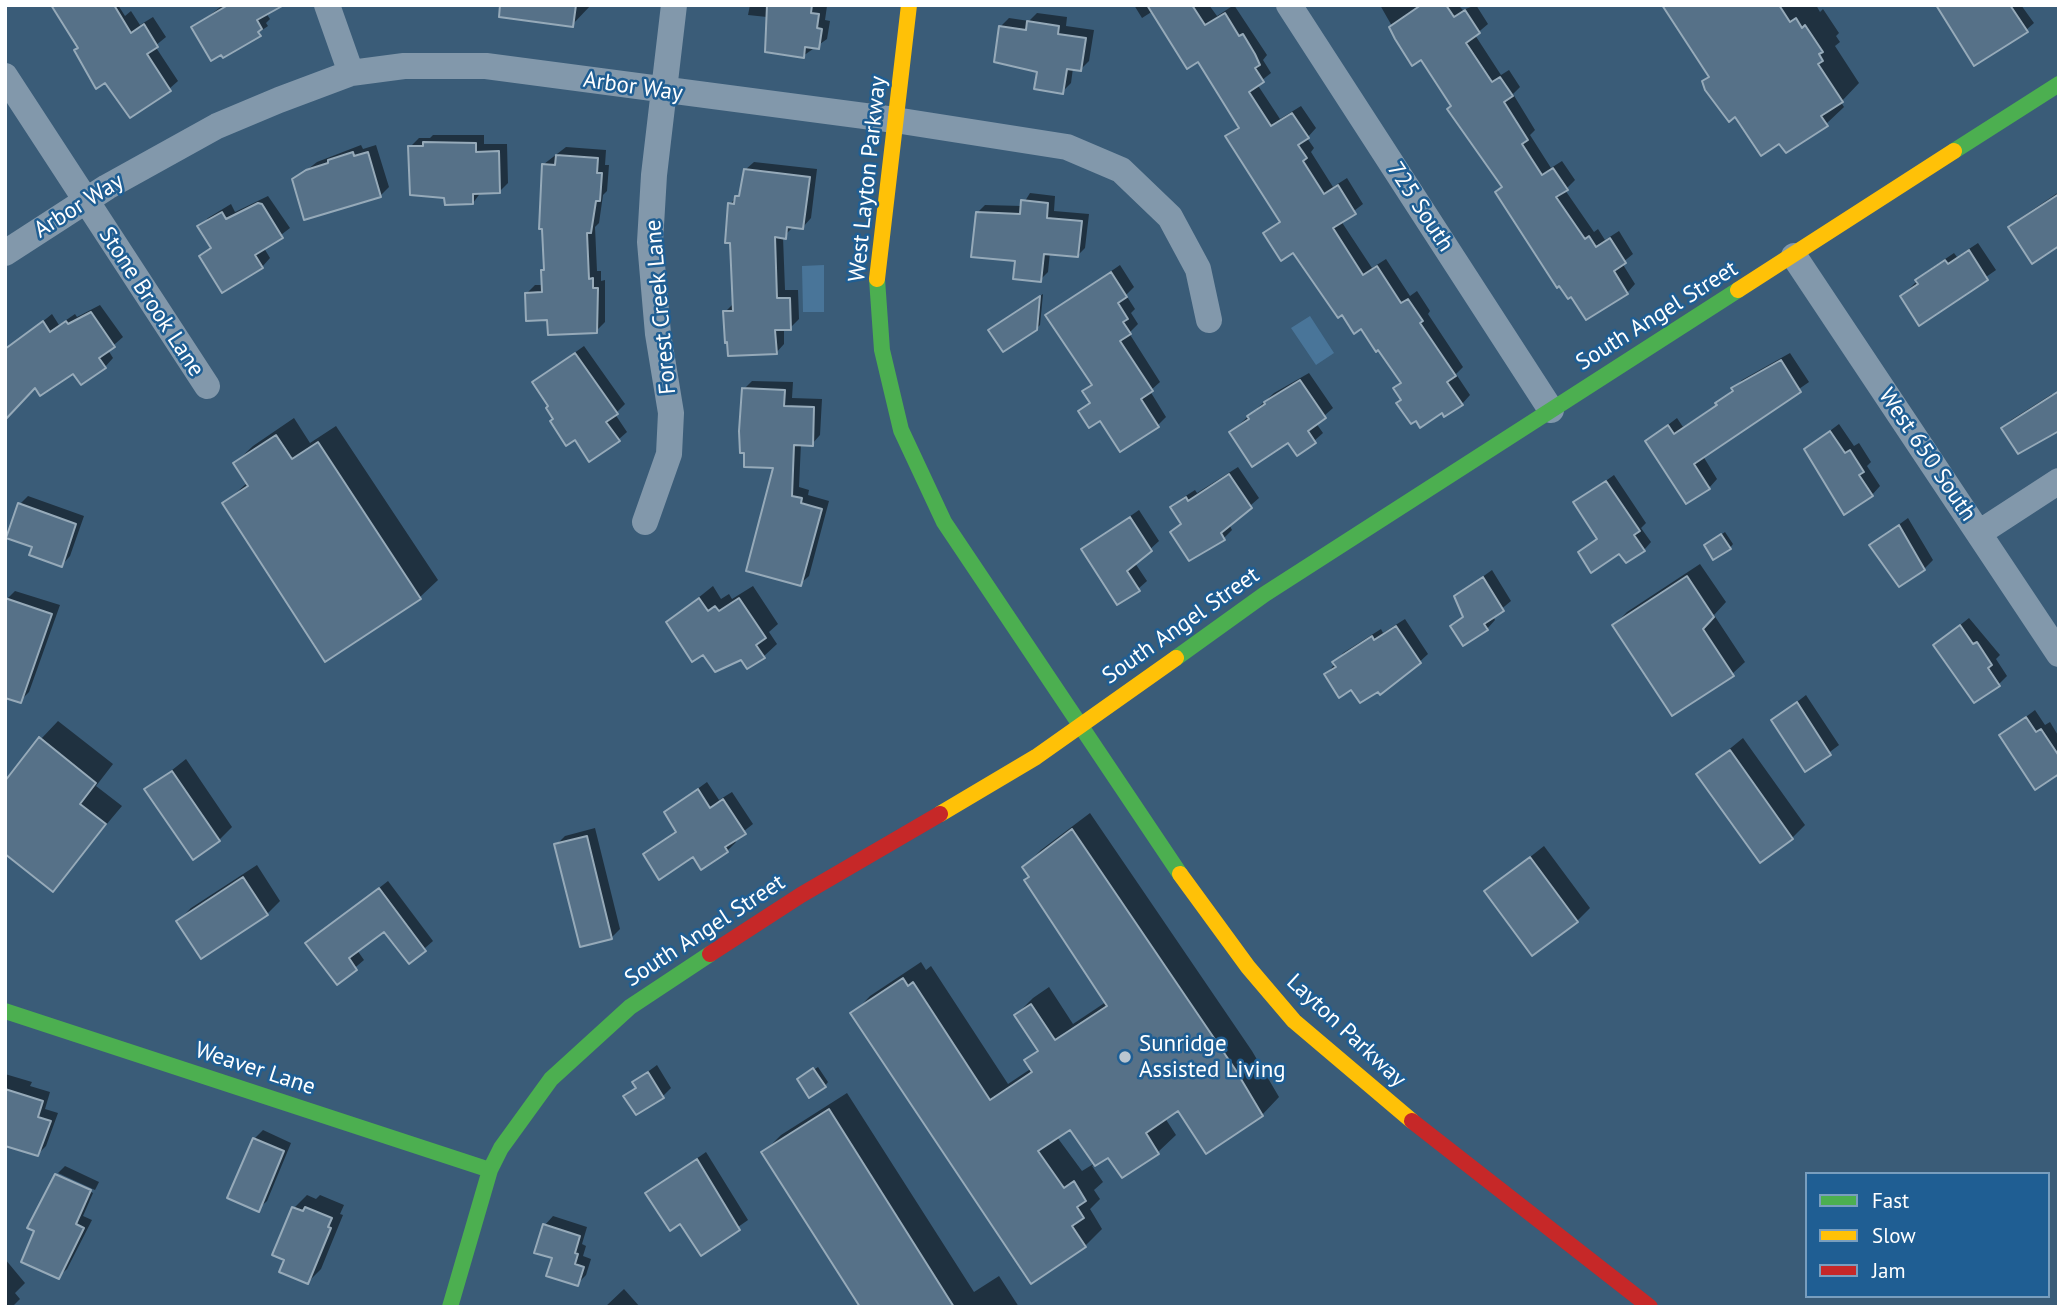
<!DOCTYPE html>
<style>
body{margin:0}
#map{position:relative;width:2064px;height:1312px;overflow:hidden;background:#3a5c78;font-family:"PT Sans",sans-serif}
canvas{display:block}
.frame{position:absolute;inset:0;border:7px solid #fff;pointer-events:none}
.legend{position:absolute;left:1805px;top:1172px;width:245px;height:126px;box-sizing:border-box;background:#1f5e93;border:2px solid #799ebe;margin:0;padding:9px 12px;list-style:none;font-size:21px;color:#fff}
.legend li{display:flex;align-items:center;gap:14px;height:35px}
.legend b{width:35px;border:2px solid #799ebe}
</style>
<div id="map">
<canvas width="2064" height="1312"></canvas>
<div class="frame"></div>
<ul class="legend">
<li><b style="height:9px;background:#4caf50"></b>Fast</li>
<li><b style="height:9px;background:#ffc107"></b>Slow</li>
<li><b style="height:9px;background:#c62828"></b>Jam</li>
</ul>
</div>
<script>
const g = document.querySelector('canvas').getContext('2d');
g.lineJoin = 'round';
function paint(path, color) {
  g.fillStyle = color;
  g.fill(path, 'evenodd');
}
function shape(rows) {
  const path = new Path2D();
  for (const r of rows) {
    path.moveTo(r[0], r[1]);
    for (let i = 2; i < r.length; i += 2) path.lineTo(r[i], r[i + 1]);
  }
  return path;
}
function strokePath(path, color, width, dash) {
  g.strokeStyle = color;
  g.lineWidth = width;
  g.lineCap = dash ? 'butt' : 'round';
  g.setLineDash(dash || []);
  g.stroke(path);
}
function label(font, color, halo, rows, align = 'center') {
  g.font = font + ' "PT Sans",sans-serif';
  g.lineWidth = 5;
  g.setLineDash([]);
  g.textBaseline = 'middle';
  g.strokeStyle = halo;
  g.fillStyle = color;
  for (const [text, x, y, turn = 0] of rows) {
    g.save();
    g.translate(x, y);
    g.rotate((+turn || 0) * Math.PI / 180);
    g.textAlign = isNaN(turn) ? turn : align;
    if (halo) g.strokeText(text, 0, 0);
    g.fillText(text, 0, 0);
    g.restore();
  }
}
const water = shape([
 [824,265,824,312,803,312,802,266],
 [1310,316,1334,353,1316,365,1291,328]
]);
const shadow = shape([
 [50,5,118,5,125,16,131,11,140,25,153,17,166,37,155,46,178,81,169,89,80,47],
 [223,5,273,5,266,13,270,19,266,23,268,26,224,56,193,28],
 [525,5,591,5,572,25],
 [750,5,827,6,825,20,830,21,827,39,803,56,766,26,767,17,748,15],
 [1134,5,1209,5,1217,16,1234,5,1267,55,1263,60,1271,73,1257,84,1280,119,1301,106,1316,128,1307,138,1314,148,1311,152,1333,187,1347,178,1363,204,1341,221,1372,268,1386,259,1410,296,1417,291,1430,311,1428,314,1463,367,1456,374,1470,395,1462,404,1442,411,1403,399,1395,388,1402,382,1362,327,1343,313,1294,251,1265,234,1281,220,1228,136,1240,126,1198,60,1153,11,1142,18],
 [1380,5,1458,5,1463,10,1476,5,1488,24,1475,35,1501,75,1509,70,1520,87,1513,94,1535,130,1530,135,1551,168,1562,161,1575,180,1565,190,1594,232,1598,229,1605,240,1619,231,1633,254,1622,263,1635,284,1627,293,1504,186,1421,58,1413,63],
 [1664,5,1816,5,1820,12,1823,9,1839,33,1836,36,1840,42,1835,46,1859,83,1841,102,1844,107,1826,124,1780,142,1736,115,1704,81,1710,76],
 [1947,5,2021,5,2034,23,2026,30],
 [1037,13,1067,17,1066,26,1094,30,1089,61,1081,69,1073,68,1071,83,1062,92,1000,27,1009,18,1029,21],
 [433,135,484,135,484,144,507,144,508,183,500,191,481,192,473,203,446,196,410,147,419,138,430,138],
 [361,145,363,149,376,145,389,187,381,195,305,218,294,180,317,162],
 [566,147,606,150,605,165,609,165,607,191,603,195,599,223,595,227,597,271,601,271,601,281,605,280,605,322,596,331,549,318,526,294,535,285,543,285,543,271,546,268,544,164],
 [754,162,817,169,811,218,803,227,794,226,783,237,785,290,798,290,799,319,790,328,784,328,784,344,776,353,725,312,734,303,730,204,742,192,745,170],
 [2059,192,2059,244,2010,227,2019,219],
 [1030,193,1055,196,1054,211,1089,214,1085,248,1078,255,1050,252,1048,272,1040,280,1016,260,977,213,985,205,1022,206],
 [268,196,290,228,264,248,270,258,262,267,201,256,212,246,200,227,208,218,231,204,235,212],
 [1978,243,1996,270,1920,323,1902,296,1926,272,1954,253,1957,257],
 [1120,265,1134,287,1126,295,1135,309,1131,313,1138,324,1129,333,1160,382,1150,391,1166,417,1158,425,1101,419,1080,411,1091,401,1085,391,1092,383,1047,316],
 [1043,294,1040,325,1036,329,994,326],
 [100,305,123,337,108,350,113,358,105,367,74,372,10,348,52,314,59,325,75,314,77,317],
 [584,346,625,404,615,414,627,432,618,440,575,438,555,419,534,382],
 [1790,353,1809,382,1703,456,1717,479,1709,488,1647,441,1677,418,1683,427,1718,404,1742,380],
 [1309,373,1333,408,1316,423,1323,433,1314,441,1231,432,1274,393],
 [752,381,793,382,792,398,822,399,820,435,812,444,801,443,799,487,809,490,808,495,829,501,809,576,800,584,775,466,744,389],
 [2052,394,2059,404,2003,429,2011,420],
 [294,418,310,443,336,426,438,580,420,597,326,659,224,504,248,482,235,463,253,446],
 [1839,424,1854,446,1859,443,1871,462,1867,466,1880,486,1872,495,1806,449],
 [1238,467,1259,498,1229,524,1232,530,1224,538,1172,532,1182,523,1172,507,1181,499,1195,490,1197,493],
 [1614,475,1646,523,1641,528,1651,542,1644,550,1580,552,1598,538,1575,503],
 [28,496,84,516,70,556,62,565,20,504],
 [1139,510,1159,541,1135,563,1147,581,1138,589,1083,549],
 [1908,518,1933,560,1924,569,1871,545],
 [1725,532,1733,544,1730,548,1710,542],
 [1700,564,1726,602,1714,615,1745,662,1732,674,1614,625,1627,612],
 [1492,570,1511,601,1493,616,1495,620,1487,629,1452,626,1464,615,1456,596],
 [713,586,721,599,729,594,732,599,753,586,778,624,769,632,777,644,763,657,742,657,668,622],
 [15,591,60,605,29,692,20,701,7,599],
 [1969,618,2000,655,1996,659,2007,676,1999,684,1935,645],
 [1405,619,1428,654,1401,679,1361,701,1352,688,1326,675,1343,653,1381,629,1383,633],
 [1806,695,1839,745,1806,770,1774,720],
 [2035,710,2045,725,2050,722,2059,737,2059,772,2002,735],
 [58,721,113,764,96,786,122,806,52,889,41,739],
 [1743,738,1805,825,1792,838,1699,774],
 [186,759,232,827,219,840,147,790],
 [707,782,719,800,732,792,753,824,734,839,736,842,727,851,702,867,694,855,645,855,677,830,666,812],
 [1090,813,1252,1051,1279,1097,1262,1115,1178,1109,1165,1118,1176,1135,1158,1152,1123,1176,1109,1155,1092,1166,1103,1182,1094,1190,1100,1199,1090,1209,1102,1229,1085,1246,853,1014,870,996,921,962,926,970,931,966,1008,1084,1032,1068,1027,1061,1038,1049,1016,1015,1033,998,1049,987,1073,1024,1106,1002,1024,867,1041,850],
 [1071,1128,1095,1163,1082,1171,1057,1137],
 [595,828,620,929,611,938,556,845,565,836],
 [1544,846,1590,908,1577,921,1486,892],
 [257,865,280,901,267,914,178,921,191,908],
 [388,881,433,941,409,962,385,929,357,950,364,960,337,983,314,939],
 [657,1065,671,1088,663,1096,626,1096,637,1086,634,1082],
 [818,1067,828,1082,825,1086,801,1078],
 [5,1074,32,1082,30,1086,50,1092,45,1109,58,1113,46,1146,38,1154,5,1133],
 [847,1093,974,1292,999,1276,1019,1307,932,1307,764,1152,781,1135],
 [263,1130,291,1143,267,1201,258,1209,254,1139],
 [706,1152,748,1220,701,1253,681,1222,648,1193],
 [65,1166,99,1182,95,1190,58,1173],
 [57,1174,93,1193,83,1216,92,1220,67,1269,58,1277,37,1231,30,1227],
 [307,1195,316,1199,320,1195,344,1205,340,1214,343,1215,321,1269,308,1282,286,1259,294,1208],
 [553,1216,587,1227,582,1244,586,1246,583,1256,591,1259,586,1275,577,1284,554,1257,545,1225],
 [5,1259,25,1283,15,1293,20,1299,12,1307,5,1307],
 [624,1289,640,1307,605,1307]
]);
const building = shape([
 [51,5,114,5,131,33,144,24,158,47,147,54,171,91,130,118,105,83,96,89,74,50,78,48,51,5],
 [228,5,284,5,257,20,262,29,258,32,261,36,223,58,221,55,211,61,191,27,228,5],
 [500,5,576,5,573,27,499,17,500,5],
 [767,5,812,5,811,13,819,14,817,28,822,29,819,49,805,47,804,58,765,52,767,5],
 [1147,5,1192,5,1205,25,1225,13,1239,36,1243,34,1255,54,1260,65,1255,68,1264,82,1249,92,1271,126,1292,113,1309,138,1298,145,1307,158,1303,161,1324,194,1338,185,1356,214,1333,228,1363,275,1377,266,1401,303,1408,299,1423,321,1420,323,1456,376,1447,382,1463,405,1444,417,1442,413,1420,428,1416,421,1411,424,1396,403,1401,400,1393,388,1401,383,1378,350,1376,352,1361,329,1354,334,1342,315,1338,318,1293,253,1281,261,1263,233,1280,222,1225,136,1239,128,1198,62,1187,69,1147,5],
 [1421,5,1446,5,1454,17,1465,10,1480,33,1466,43,1492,82,1500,77,1513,96,1504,102,1528,140,1522,144,1542,175,1553,168,1568,190,1556,197,1585,239,1589,236,1596,247,1610,238,1626,263,1614,271,1628,294,1586,320,1571,297,1568,299,1559,286,1557,288,1495,192,1502,187,1447,109,1451,106,1421,60,1412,66,1395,39,1389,27,1421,5],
 [1662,5,1779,5,1790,22,1796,18,1802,28,1805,25,1823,52,1819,54,1823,61,1818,64,1843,102,1821,116,1828,126,1786,153,1779,144,1761,156,1735,117,1729,122,1705,90,1702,81,1709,77,1662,5],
 [1936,5,2010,5,2028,32,1974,66,1936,5],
 [1027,21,1059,26,1058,34,1086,38,1081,71,1067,69,1063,94,1034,89,1037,72,994,62,999,26,1026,30,1027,21],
 [423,142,476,143,476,152,499,151,500,193,473,194,473,204,445,205,444,198,410,195,408,146,423,146,423,142],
 [353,152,354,156,368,152,381,197,304,220,292,179,306,170,328,163,328,160,353,152],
 [556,155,598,158,597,173,602,173,600,201,596,201,591,233,587,233,589,279,593,278,593,288,598,288,597,333,548,335,547,320,526,321,525,293,542,292,541,270,544,270,542,229,539,229,542,164,555,165,556,155],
 [744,169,810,177,803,229,787,227,786,239,775,237,777,298,790,298,791,330,775,330,777,354,728,356,727,342,725,343,723,311,733,311,730,243,725,243,728,203,734,204,735,196,739,196,744,169],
 [2059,194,2059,246,2032,264,2008,227,2059,194],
 [1021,200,1048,203,1047,218,1082,221,1078,257,1044,254,1041,282,1013,279,1015,261,971,257,976,212,1020,214,1021,200],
 [258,203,262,204,283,238,255,255,263,268,222,293,199,256,211,248,197,226,222,212,226,219,258,203],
 [1969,250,1988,280,1919,326,1900,296,1918,284,1915,280,1945,260,1948,264,1969,250],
 [1111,272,1127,297,1118,303,1128,319,1123,322,1131,334,1120,341,1153,391,1141,399,1159,427,1120,452,1100,421,1089,428,1078,411,1090,403,1082,391,1092,385,1045,315,1111,272],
 [1040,296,1037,330,1003,352,988,330,1040,296],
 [91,312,115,347,99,358,106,368,81,385,73,374,40,396,35,388,5,420,5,349,43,321,50,332,66,321,68,324,91,312],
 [575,353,618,414,606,422,620,441,589,462,575,440,566,446,550,421,553,419,546,408,548,406,532,382,575,353],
 [1781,360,1801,392,1694,464,1710,489,1686,504,1645,441,1668,425,1674,434,1717,405,1715,403,1733,391,1731,388,1781,360],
 [1300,380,1326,418,1308,431,1316,443,1297,456,1288,443,1252,467,1229,432,1249,419,1247,416,1265,404,1264,402,1300,380],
 [742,388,785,390,784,406,814,407,813,446,794,445,792,496,802,498,801,503,822,509,801,586,746,571,773,468,744,467,744,453,740,453,739,431,742,388],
 [2059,391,2059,431,2018,454,2001,428,2059,391],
 [1830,431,1845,453,1850,450,1864,472,1859,475,1873,496,1844,515,1804,449,1830,431],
 [276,435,292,459,318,442,421,599,325,662,222,503,248,486,233,463,276,435],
 [1229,474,1252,508,1221,533,1225,540,1189,561,1170,532,1181,524,1170,507,1186,497,1188,501,1229,474],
 [1606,481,1640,531,1634,535,1645,551,1626,563,1619,554,1591,573,1578,552,1597,539,1573,502,1606,481],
 [18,503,76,524,62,567,29,555,32,547,6,538,18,503],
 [1130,517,1152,551,1127,571,1140,591,1117,605,1081,549,1130,517],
 [1899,525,1925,570,1899,587,1869,545,1899,525],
 [1721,534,1731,549,1713,560,1704,545,1721,534],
 [1687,576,1714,617,1703,629,1734,676,1672,716,1612,625,1687,576],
 [1483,577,1504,611,1484,624,1488,630,1463,646,1450,626,1463,617,1454,596,1483,577],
 [5,598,52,614,21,703,5,698,5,598],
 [699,598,708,611,715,606,719,611,739,598,766,638,756,645,765,658,747,669,741,660,715,672,703,655,692,662,666,622,699,598],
 [1960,625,1973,644,1977,642,1992,665,1988,668,2000,686,1974,703,1933,645,1960,625],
 [1396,626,1421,663,1380,695,1378,692,1360,703,1351,690,1339,698,1324,674,1336,667,1332,662,1372,636,1374,640,1396,626],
 [1797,702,1831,755,1805,772,1771,720,1797,702],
 [2026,717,2036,732,2041,729,2059,756,2059,774,2035,790,1999,735,2026,717],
 [39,737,96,783,80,804,106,824,53,892,5,854,5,781,39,737],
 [1730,750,1793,839,1760,863,1696,774,1730,750],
 [172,771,220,841,193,860,144,789,172,771],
 [698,789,710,808,723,799,746,834,725,847,728,852,701,870,693,857,659,880,643,854,676,832,664,812,698,789],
 [1072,829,1235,1069,1263,1116,1206,1154,1178,1111,1146,1133,1159,1154,1122,1178,1108,1158,1095,1166,1070,1130,1038,1151,1064,1188,1074,1181,1086,1201,1077,1207,1084,1218,1072,1226,1086,1247,1031,1284,850,1013,903,978,908,986,913,982,990,1100,1032,1072,1024,1060,1038,1051,1014,1015,1031,1004,1055,1040,1107,1006,1024,880,1029,877,1022,867,1072,829],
 [587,836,612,939,580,947,554,844,587,836],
 [1530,857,1578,922,1532,956,1484,891,1530,857],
 [243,877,268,915,201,959,176,921,243,877],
 [379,888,426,951,409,964,384,932,349,958,357,970,337,985,305,943,379,888],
 [813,1068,826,1087,809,1098,797,1079,813,1068],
 [648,1072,664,1098,636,1115,623,1096,636,1088,632,1082,648,1072],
 [5,1089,43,1101,38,1117,51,1121,38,1156,5,1146,5,1089],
 [829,1109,954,1307,860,1307,761,1152,829,1109],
 [253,1138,284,1151,259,1212,227,1198,253,1138],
 [697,1159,740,1230,701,1256,680,1224,670,1231,645,1193,697,1159],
 [55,1174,91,1190,76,1224,84,1228,59,1279,21,1262,34,1231,27,1228,55,1174],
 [292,1207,303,1211,305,1207,332,1218,328,1227,331,1228,308,1284,279,1272,284,1260,272,1255,292,1207],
 [543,1224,580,1236,575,1253,578,1254,575,1264,584,1267,578,1286,546,1276,552,1258,534,1253,543,1224]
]);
const street = shape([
 [327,5,351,73],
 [1289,5,1551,410],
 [5,76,207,386],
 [5,253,107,187,217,126,279,100,351,73,404,66,486,66,895,120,1067,147,1121,170,1170,217,1198,269,1209,320],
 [1794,256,2059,654],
 [645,522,669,454,671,413,658,334,650,242,654,175,674,5],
 [1979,533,2059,481]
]);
const fast = shape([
 [1954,151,2059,84],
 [877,279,882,350,901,430,944,522,1180,874],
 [1176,658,1265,594,1738,290],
 [5,1011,490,1170],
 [450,1307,490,1170,501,1148,551,1079,630,1007,710,954]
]);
const slow = shape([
 [877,279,909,5],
 [1738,290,1954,151],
 [940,814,1036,757,1176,658],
 [1180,874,1248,967,1294,1021,1412,1121]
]);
const jam = shape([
 [710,954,801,895,940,814],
 [1412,1121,1650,1307]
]);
const markers = [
 [1125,1057,7,"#bac6d0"]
];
const streetNames = [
 ["Arbor Way",633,87,8],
 ["West Layton Parkway",868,179,-84],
 ["Arbor Way",79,206,-32],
 ["725 South",1420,207,57],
 ["Stone Brook Lane",151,302,57],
 ["Forest Creek Lane",661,307,-95],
 ["South Angel Street",1657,316,-32],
 ["West 650 South",1927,455,56],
 ["South Angel Street",1181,626,-35],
 ["South Angel Street",705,931,-33],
 ["Layton Parkway",1346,1031,43],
 ["Weaver Lane",255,1069,18]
];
const poiNames = [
 ["Sunridge",1139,1044],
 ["Assisted Living",1139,1070]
];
paint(water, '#497599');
paint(shadow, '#0007');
paint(building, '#567188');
strokePath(building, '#96aab9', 2);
strokePath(street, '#8298ab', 26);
strokePath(fast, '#4caf50', 16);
strokePath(slow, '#ffc107', 16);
strokePath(jam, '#c62828', 16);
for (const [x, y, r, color] of markers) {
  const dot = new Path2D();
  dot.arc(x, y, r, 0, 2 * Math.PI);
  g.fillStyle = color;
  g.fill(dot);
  strokePath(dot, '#1f5e93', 2.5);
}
label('23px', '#fff', '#1f5e93', streetNames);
label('23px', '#fff', '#1f5e93', poiNames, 'left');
</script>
